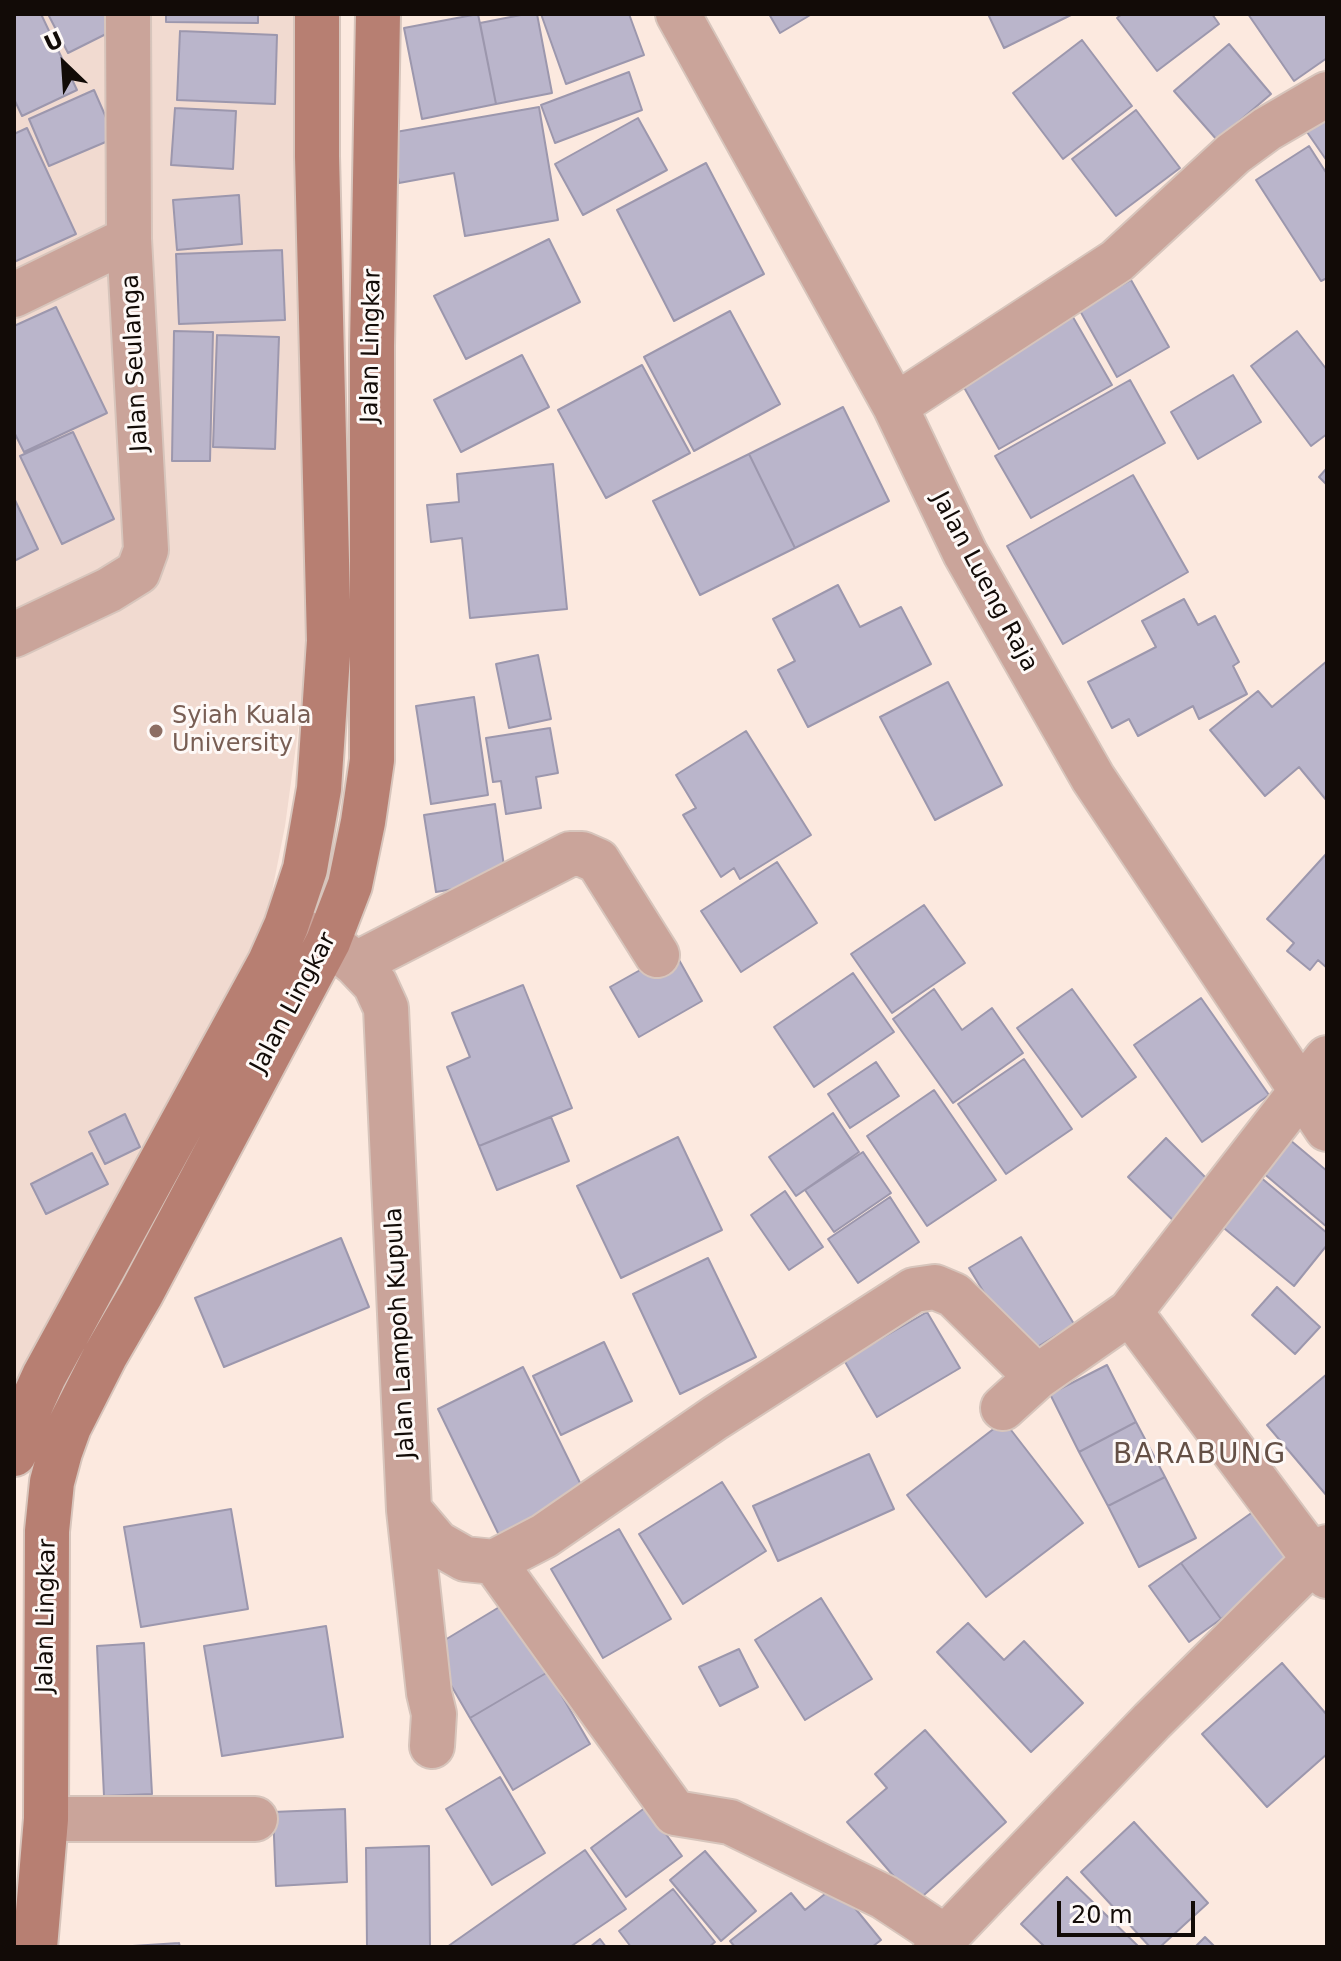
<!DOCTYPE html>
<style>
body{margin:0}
#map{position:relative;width:1341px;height:1961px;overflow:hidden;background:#fce9df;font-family:"DejaVu Sans",sans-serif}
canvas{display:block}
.frame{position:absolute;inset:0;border:16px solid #120b07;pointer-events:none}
.north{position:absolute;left:24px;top:24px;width:80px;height:80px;-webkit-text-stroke:6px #fef9f7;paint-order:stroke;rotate:335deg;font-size:22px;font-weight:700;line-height:32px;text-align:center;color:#120b07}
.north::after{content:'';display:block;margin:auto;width:28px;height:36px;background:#120b07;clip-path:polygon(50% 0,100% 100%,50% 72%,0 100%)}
.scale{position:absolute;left:1057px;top:1901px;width:138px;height:36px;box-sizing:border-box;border:4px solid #120b07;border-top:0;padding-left:10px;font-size:24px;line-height:28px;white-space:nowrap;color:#120b07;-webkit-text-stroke:6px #fef9f7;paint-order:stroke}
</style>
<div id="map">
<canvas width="1341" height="1961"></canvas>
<div class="frame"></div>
<div class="north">U</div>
<div class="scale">20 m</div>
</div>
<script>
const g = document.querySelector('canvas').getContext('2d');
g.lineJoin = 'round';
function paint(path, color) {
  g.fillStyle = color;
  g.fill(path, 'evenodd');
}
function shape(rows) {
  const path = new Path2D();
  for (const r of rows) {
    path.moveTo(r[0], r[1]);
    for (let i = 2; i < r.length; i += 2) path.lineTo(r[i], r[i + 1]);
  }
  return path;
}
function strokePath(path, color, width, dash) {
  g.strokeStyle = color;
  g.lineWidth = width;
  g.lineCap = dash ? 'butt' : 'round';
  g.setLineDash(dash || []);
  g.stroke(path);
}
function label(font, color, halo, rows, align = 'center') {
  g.font = font + ' "DejaVu Sans",sans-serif';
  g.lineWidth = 6;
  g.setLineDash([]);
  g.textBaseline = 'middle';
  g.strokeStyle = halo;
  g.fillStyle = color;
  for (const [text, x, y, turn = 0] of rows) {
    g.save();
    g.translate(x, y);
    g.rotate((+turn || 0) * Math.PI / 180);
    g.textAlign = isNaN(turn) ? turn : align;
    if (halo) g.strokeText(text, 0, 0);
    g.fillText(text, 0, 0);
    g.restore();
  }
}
const education = shape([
 [14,14,297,14,311,636,285,826,265,927,14,1395]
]);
const building = shape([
 [14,14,41,14,77,90,22,116,14,99,14,14],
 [48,14,106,14,114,30,68,53,48,14],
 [166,14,258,14,258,23,166,22,166,14],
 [478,14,496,104,422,119,404,28,478,14],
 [526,14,537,14,552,93,496,104,480,23,526,14],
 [541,14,629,14,644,55,566,84,541,14],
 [769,14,812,14,780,33,769,14],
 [988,14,1073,14,1004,48,988,14],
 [1122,14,1212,14,1219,24,1157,71,1117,18,1122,14],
 [1248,14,1327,14,1327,58,1294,81,1248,14],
 [180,31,277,35,275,104,177,100,180,31],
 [1082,40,1132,106,1063,159,1013,93,1082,40],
 [1229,44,1271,94,1217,140,1174,91,1229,44],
 [629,72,642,110,555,143,541,105,629,72],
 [94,90,115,138,49,166,29,119,94,90],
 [539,107,558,220,465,236,454,173,399,183,390,133,539,107],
 [175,108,236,111,233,169,171,165,175,108],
 [1136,110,1180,168,1116,216,1072,159,1136,110],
 [638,118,667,170,583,215,555,164,638,118],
 [1327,119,1327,161,1307,132,1327,119],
 [27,128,76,234,14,262,14,134,27,128],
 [1309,146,1327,174,1327,278,1321,281,1256,180,1309,146],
 [706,163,764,274,674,321,617,210,706,163],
 [239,195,242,244,177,250,173,200,239,195],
 [549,239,580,302,466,359,434,296,549,239],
 [282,250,285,320,179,324,176,254,282,250],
 [1131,280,1169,347,1117,377,1079,309,1131,280],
 [56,307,107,413,24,452,14,432,14,326,56,307],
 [730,311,780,404,694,451,644,357,730,311],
 [1070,312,1112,385,999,449,957,375,1070,312],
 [174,331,213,332,210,461,172,461,174,331],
 [1297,331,1327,370,1327,434,1311,446,1251,366,1297,331],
 [217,335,279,337,275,449,213,447,217,335],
 [522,355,549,407,461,452,434,400,522,355],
 [642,365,690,453,606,498,558,410,642,365],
 [1233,375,1261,422,1198,459,1171,412,1233,375],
 [1130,380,1165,443,1031,518,995,456,1130,380],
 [843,407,889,501,795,548,749,454,843,407],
 [73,432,114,519,62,544,20,456,73,432],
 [749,454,795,548,700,595,653,501,749,454],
 [553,464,567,609,470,618,462,538,431,542,427,505,459,502,457,474,553,464],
 [1327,468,1327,485,1319,477,1327,468],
 [1133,475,1188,572,1063,644,1007,546,1133,475],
 [14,498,38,549,14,561,14,498],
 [838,585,860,627,901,607,931,664,808,727,778,670,795,661,773,619,838,585],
 [1184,599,1198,625,1215,616,1239,662,1233,666,1247,694,1199,719,1193,706,1138,736,1129,719,1112,728,1088,682,1156,647,1142,621,1184,599],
 [538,655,551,719,509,728,496,664,538,655],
 [1327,661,1327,801,1299,767,1265,796,1210,730,1258,691,1272,707,1327,661],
 [948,682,1002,785,935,820,880,717,948,682],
 [474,697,488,795,431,804,416,706,474,697],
 [550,728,558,773,536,777,541,808,506,814,501,781,493,782,486,738,550,728],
 [746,731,811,835,740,879,734,868,721,877,683,815,696,808,676,775,746,731],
 [495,804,506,880,436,892,424,815,495,804],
 [1327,853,1327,968,1318,960,1310,970,1287,951,1294,943,1267,919,1327,853],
 [777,862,817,923,741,972,701,911,777,862],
 [924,905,965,963,892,1013,851,954,924,905],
 [674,951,702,1001,639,1037,610,987,674,951],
 [853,973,894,1032,814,1087,774,1027,853,973],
 [523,985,572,1108,479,1146,447,1067,470,1057,452,1013,523,985],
 [934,989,962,1030,992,1008,1023,1053,953,1103,893,1019,934,989],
 [1072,989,1136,1077,1082,1117,1017,1028,1072,989],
 [1201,998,1269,1095,1202,1142,1134,1045,1201,998],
 [1024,1059,1072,1129,1006,1174,958,1104,1024,1059],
 [876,1062,899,1096,850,1128,828,1094,876,1062],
 [934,1090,996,1180,927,1226,867,1136,934,1090],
 [833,1113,859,1152,796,1196,769,1157,833,1113],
 [125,1114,140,1147,105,1164,89,1132,125,1114],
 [551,1117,569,1161,497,1190,479,1146,551,1117],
 [678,1137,722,1230,621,1278,577,1186,678,1137],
 [1166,1138,1216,1188,1179,1226,1128,1177,1166,1138],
 [1290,1140,1327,1171,1327,1227,1262,1172,1290,1140],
 [863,1152,891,1193,834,1232,805,1190,863,1152],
 [92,1153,108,1184,46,1214,31,1184,92,1153],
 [1259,1176,1327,1233,1327,1245,1294,1286,1219,1224,1259,1176],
 [785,1191,823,1247,789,1270,751,1215,785,1191],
 [890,1197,919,1242,858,1283,828,1239,890,1197],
 [1021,1237,1074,1324,1023,1356,969,1268,1021,1237],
 [341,1238,369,1307,224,1367,195,1298,341,1238],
 [708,1258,756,1357,680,1394,633,1294,708,1258],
 [1277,1287,1320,1327,1295,1354,1252,1315,1277,1287],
 [927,1312,960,1368,877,1417,844,1360,927,1312],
 [604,1342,632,1401,561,1435,533,1376,604,1342],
 [1107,1365,1136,1422,1079,1452,1050,1394,1107,1365],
 [523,1367,585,1493,499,1535,438,1409,523,1367],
 [1327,1374,1327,1496,1267,1425,1327,1374],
 [1004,1421,1083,1523,986,1597,907,1495,1004,1421],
 [1136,1422,1165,1477,1108,1506,1079,1452,1136,1422],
 [869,1454,894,1509,778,1561,753,1506,869,1454],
 [1165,1477,1196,1538,1139,1567,1108,1506,1165,1477],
 [722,1482,766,1551,683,1604,639,1534,722,1482],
 [231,1509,248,1609,141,1627,124,1527,231,1509],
 [1257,1509,1297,1565,1221,1619,1181,1563,1257,1509],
 [619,1529,671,1619,603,1658,551,1569,619,1529],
 [1181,1563,1221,1619,1189,1642,1149,1586,1181,1563],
 [821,1598,872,1679,805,1720,755,1640,821,1598],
 [506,1603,548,1672,470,1718,430,1649,506,1603],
 [968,1623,1004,1660,1024,1641,1083,1703,1031,1752,937,1652,968,1623],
 [326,1626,343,1737,222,1756,204,1646,326,1626],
 [144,1643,152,1794,104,1796,97,1646,144,1643],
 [739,1649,758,1687,720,1706,699,1667,739,1649],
 [1282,1663,1327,1715,1327,1754,1267,1807,1202,1734,1282,1663],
 [548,1672,590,1744,513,1790,470,1718,548,1672],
 [925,1730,1006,1822,916,1902,847,1822,887,1788,875,1774,925,1730],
 [500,1777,545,1853,492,1885,446,1809,500,1777],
 [646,1807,682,1856,626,1897,591,1848,646,1807],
 [345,1809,347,1882,276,1886,273,1812,345,1809],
 [1134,1822,1208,1903,1160,1947,1150,1947,1081,1872,1134,1822],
 [429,1846,430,1947,367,1947,366,1848,429,1846],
 [585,1850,626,1909,570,1947,447,1947,585,1850],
 [705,1851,756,1911,721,1941,670,1880,705,1851],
 [1067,1877,1139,1947,1045,1947,1021,1924,1067,1877],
 [836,1885,881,1940,872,1947,735,1947,730,1941,791,1893,805,1910,836,1885],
 [673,1889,715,1942,709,1947,631,1947,619,1931,673,1889],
 [1205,1937,1215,1947,1195,1947,1205,1937],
 [600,1939,606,1947,590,1947,600,1939],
 [179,1943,180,1947,117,1947,179,1943]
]);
const street = shape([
 [678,14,895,406,965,553,1093,778,1327,1129],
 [14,295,129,239],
 [895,406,1117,261,1233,154,1267,129,1327,94],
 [14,635,109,590,138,572,146,550,129,239,128,14],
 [295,929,328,942,356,964,375,984,386,1008,409,1510,429,1693,434,1714,432,1746],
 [356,964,570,854,582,854,598,861,657,955],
 [1130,1312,1327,1576],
 [1003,1408,1037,1377,1130,1312,1327,1058],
 [409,1510,437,1543,465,1559,494,1562,544,1536,715,1418,914,1290,935,1287,954,1295,1037,1377],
 [494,1562,675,1813,730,1822,884,1897,945,1937],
 [46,1819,255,1819],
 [936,1947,1152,1721,1327,1547]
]);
const secondary = shape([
 [14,1454,29,1409,44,1376,270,962,286,926,305,869,319,789,329,641,317,156,317,14],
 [35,1947,46,1819,47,1531,52,1482,60,1452,69,1427,105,1356,141,1294,328,942,350,885,363,822,372,760,372,346,378,14]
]);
const markers = [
 [156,731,8,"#8d6e63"]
];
const streetNames = [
 ["Jalan Lingkar",372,346,-89],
 ["Jalan Seulanga",136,363,-93],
 ["Jalan Lueng Raja",984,582,62],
 ["Jalan Lingkar",294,1003,-62],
 ["Jalan Lampoh Kupula",401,1333,-93],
 ["Jalan Lingkar",47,1616,-89]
];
const educationNames = [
 ["Syiah Kuala",172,717],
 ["University",172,745]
];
const quarterNames = [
 ["BARABUNG",1200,1456]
];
paint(education, '#f1dad0');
paint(building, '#bab5cb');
strokePath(building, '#9c97ad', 2);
strokePath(street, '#d7c5bc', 48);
strokePath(secondary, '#d7c5bc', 48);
strokePath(street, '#caa49a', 44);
strokePath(secondary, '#b77f72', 44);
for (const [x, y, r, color] of markers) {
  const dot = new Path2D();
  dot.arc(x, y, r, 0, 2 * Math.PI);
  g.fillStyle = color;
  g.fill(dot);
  strokePath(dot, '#fef9f7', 3);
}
label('24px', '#120b07', '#fef9f7', streetNames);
label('24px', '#785e54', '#fef9f7', educationNames, 'left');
g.letterSpacing = '2px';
label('28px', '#645046', '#fef9f7', quarterNames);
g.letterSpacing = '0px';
</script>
